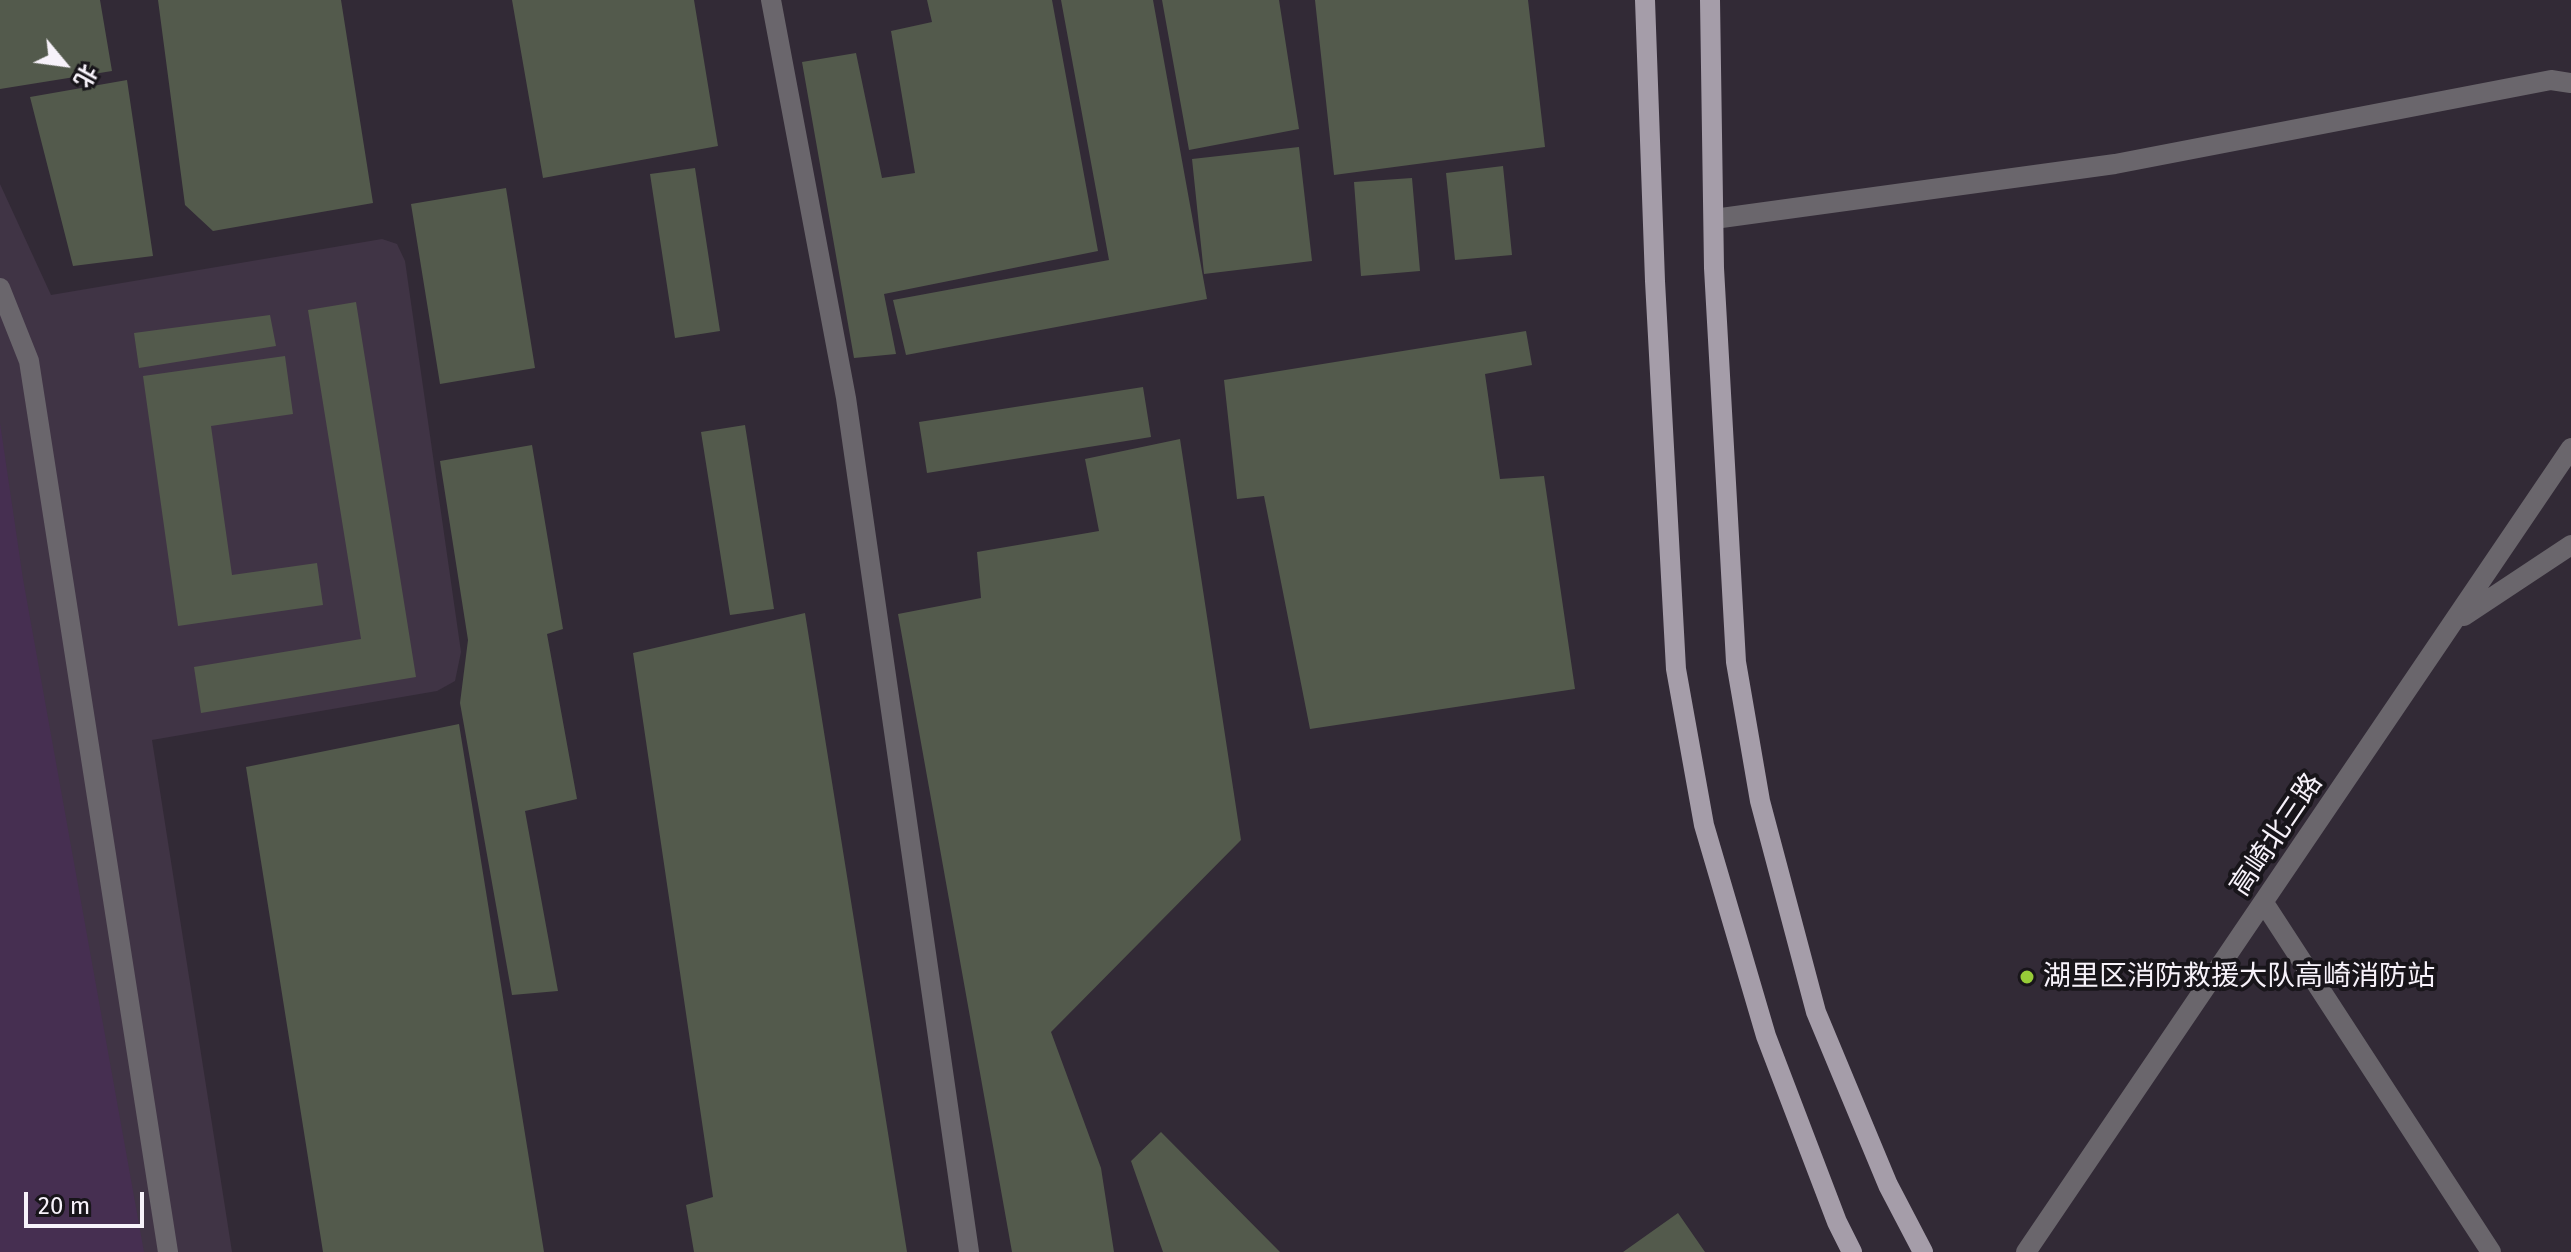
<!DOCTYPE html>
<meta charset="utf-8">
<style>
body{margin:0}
#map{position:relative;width:2571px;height:1252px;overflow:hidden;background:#322a36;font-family:"Fira Sans","Noto Sans SC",sans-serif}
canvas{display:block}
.north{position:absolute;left:24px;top:24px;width:80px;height:80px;-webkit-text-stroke:6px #18151a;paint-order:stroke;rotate:119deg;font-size:22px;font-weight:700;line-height:32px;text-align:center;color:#f7f2fa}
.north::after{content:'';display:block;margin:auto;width:28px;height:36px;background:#f7f2fa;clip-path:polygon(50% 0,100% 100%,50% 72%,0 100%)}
.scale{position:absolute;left:24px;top:1192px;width:120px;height:36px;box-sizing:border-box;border:4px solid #f7f2fa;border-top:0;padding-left:10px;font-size:24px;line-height:28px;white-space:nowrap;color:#f7f2fa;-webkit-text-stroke:6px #18151a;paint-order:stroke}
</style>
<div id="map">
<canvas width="2571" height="1252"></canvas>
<div class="north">北</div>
<div class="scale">20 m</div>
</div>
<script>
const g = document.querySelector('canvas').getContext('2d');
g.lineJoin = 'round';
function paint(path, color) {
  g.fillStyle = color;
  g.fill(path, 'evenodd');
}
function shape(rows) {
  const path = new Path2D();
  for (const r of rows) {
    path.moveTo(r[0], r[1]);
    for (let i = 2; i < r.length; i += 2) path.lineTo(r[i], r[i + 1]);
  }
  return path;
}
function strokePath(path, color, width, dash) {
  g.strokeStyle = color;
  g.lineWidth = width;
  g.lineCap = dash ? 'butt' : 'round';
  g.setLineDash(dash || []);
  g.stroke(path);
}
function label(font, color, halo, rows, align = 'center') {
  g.font = font + ' "Fira Sans","Noto Sans SC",sans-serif';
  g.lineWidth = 8;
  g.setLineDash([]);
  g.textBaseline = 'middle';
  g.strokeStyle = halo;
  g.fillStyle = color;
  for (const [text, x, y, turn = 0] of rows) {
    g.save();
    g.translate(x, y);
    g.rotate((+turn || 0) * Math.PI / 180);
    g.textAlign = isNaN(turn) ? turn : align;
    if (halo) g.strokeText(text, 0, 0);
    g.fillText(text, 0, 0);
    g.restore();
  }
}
const built = shape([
 [0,184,51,295,382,239,397,244,405,261,461,652,455,681,437,691,152,740,232,1252,0,1252]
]);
const green = shape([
 [0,423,23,579,144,1252,0,1252]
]);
const building = shape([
 [0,0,100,0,112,71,0,89],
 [158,0,341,0,373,203,213,231,185,205],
 [512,0,694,0,718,146,543,178],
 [927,0,1052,0,1098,251,884,294,896,354,854,358,802,62,856,53,882,178,915,173,891,31,932,22],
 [1061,0,1153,0,1207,299,906,355,893,300,1109,260],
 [1162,0,1279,0,1299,129,1189,150],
 [1315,0,1528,0,1545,147,1334,175],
 [127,80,153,256,73,266,30,97],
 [1299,147,1312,261,1204,274,1192,159],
 [1503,166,1512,255,1455,260,1446,173],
 [695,168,720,331,675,338,650,174],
 [1412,178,1420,271,1361,276,1354,182],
 [506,188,535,368,440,384,411,204],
 [356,302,416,677,201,713,194,667,361,639,308,310],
 [270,315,276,346,139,368,134,333],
 [1526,331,1532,365,1485,374,1500,479,1544,476,1575,689,1310,729,1264,496,1237,499,1224,380],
 [285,356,293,414,211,426,232,575,317,563,323,605,178,626,143,376],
 [1143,387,1151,437,927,473,919,422],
 [745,425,774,609,730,615,701,432],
 [1180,439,1241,840,1051,1032,1101,1168,1114,1252,1012,1252,898,614,981,598,977,552,1099,531,1085,459],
 [532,445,563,629,547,634,577,799,525,811,558,991,512,995,460,703,468,640,440,461],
 [805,613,907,1252,694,1252,686,1205,713,1197,633,653],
 [459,724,544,1252,323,1252,246,767],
 [1161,1132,1280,1252,1163,1252,1131,1161],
 [1678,1213,1705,1252,1623,1252]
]);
const minor = shape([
 [771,0,846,398,969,1252],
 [1714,219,2115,164,2551,80,2571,83],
 [0,288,29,361,168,1252],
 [2464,616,2571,545],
 [2264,903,2491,1252],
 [2026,1252,2571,448]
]);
const major = shape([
 [1645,0,1655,281,1676,669,1704,825,1766,1036,1837,1222,1852,1252],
 [1710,0,1714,268,1736,662,1760,801,1816,1012,1888,1185,1923,1252]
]);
const markers = [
 [2027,977,8,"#97cc38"]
];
const streetNames = [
 ["高崎北三路",2277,835,-56]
];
const poiNames = [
 ["湖里区消防救援大队高崎消防站",2043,977]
];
paint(built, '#403445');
paint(green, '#462f51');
paint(building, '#535a4c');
strokePath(minor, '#6a666c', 20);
strokePath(major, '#a59da9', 20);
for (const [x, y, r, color] of markers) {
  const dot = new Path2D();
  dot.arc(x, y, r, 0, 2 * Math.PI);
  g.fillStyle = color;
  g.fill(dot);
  strokePath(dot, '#18151a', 3);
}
label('28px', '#f7f2fa', '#18151a', streetNames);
label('28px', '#f7f2fa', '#18151a', poiNames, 'left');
</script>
